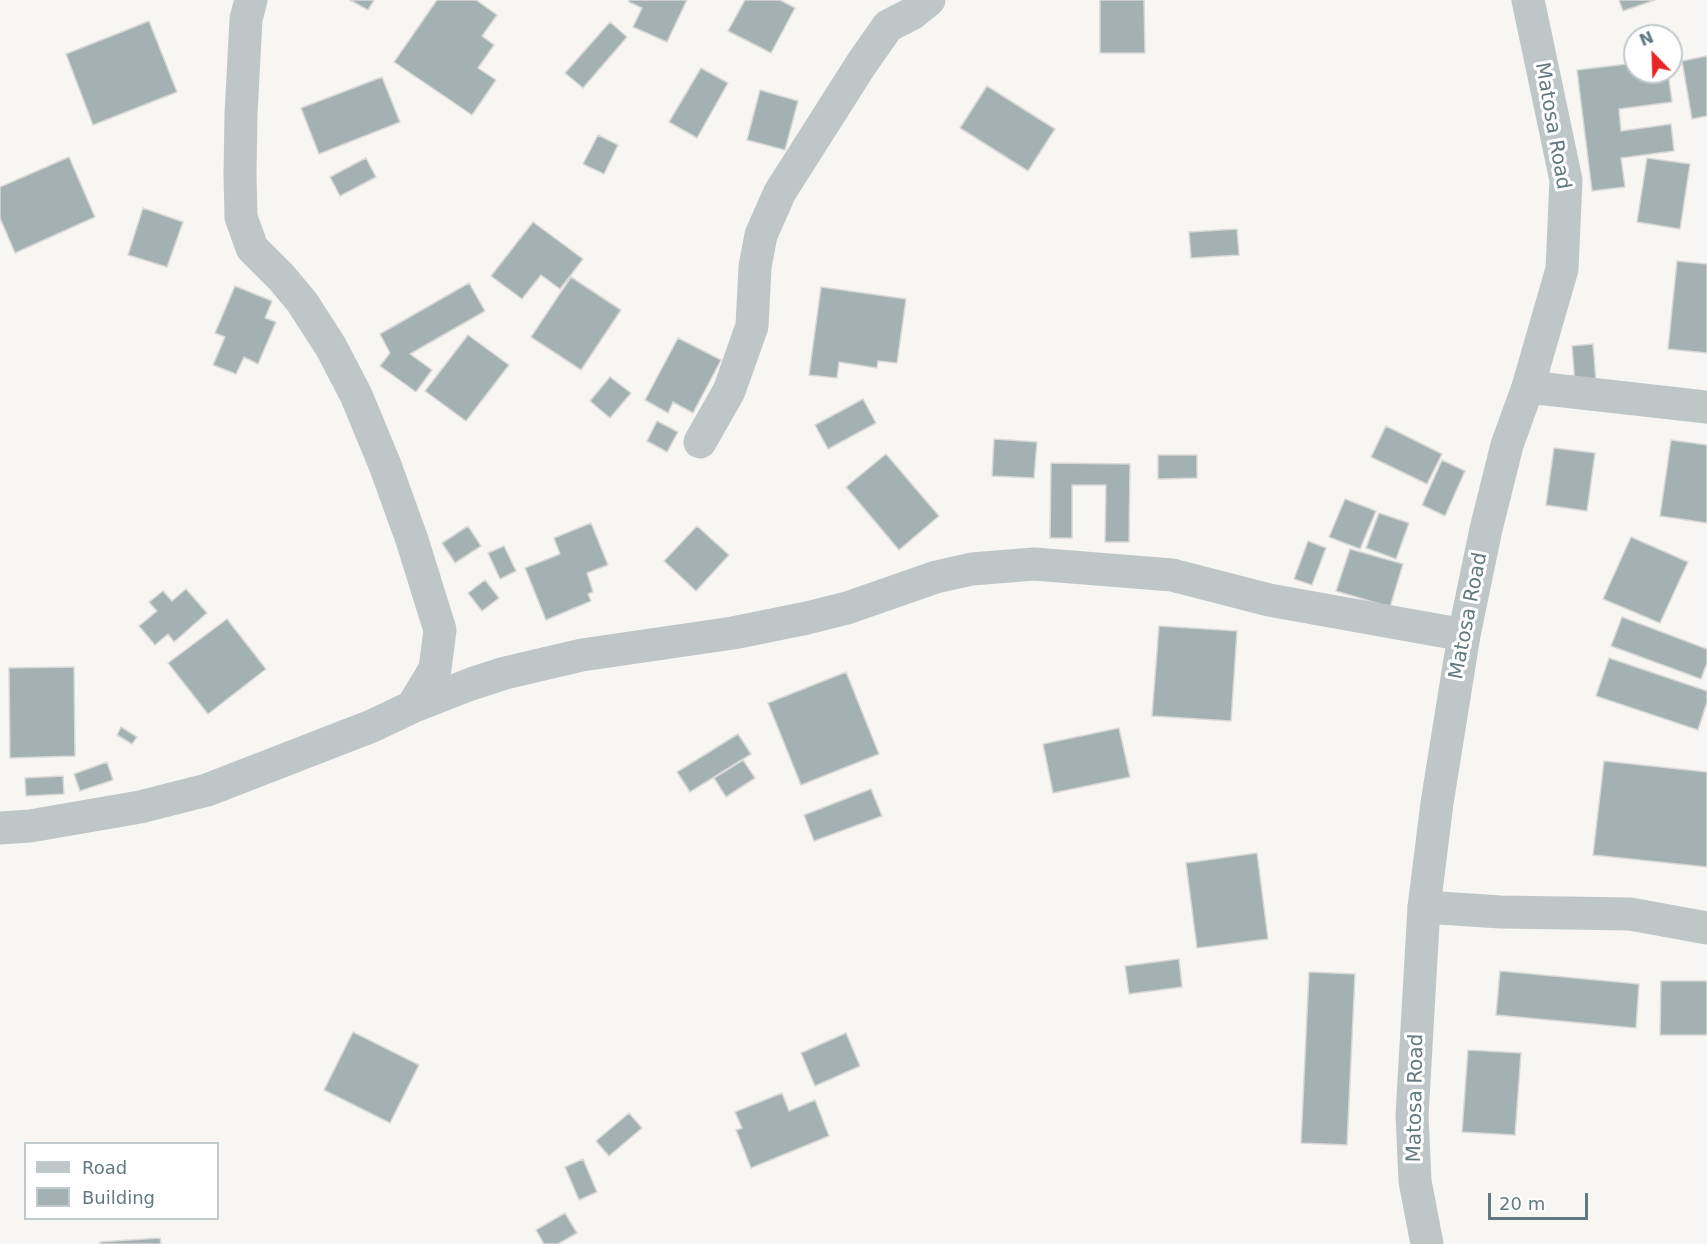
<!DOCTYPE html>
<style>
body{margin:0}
#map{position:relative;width:1707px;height:1244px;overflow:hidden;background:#f7f6f3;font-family:"DejaVu Sans",sans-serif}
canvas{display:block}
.legend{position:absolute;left:24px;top:1142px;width:195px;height:78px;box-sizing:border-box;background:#fff;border:2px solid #c0c9cc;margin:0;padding:8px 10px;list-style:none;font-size:18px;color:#61797f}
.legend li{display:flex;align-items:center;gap:12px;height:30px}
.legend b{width:30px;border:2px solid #c0c9cc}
.north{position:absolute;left:1623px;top:24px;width:60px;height:60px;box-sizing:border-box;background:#fff;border:2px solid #c0c9cc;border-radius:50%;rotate:337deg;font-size:16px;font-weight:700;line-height:24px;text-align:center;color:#61797f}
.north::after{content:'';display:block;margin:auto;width:21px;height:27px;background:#e62624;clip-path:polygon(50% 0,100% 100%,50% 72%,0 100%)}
.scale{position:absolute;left:1488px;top:1193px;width:100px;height:27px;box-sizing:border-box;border:3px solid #61797f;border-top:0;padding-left:8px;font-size:18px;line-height:21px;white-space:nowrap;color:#61797f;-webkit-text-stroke:4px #fff;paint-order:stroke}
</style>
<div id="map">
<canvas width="1707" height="1244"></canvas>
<ul class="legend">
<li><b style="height:8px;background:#bfc6c8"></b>Road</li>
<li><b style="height:16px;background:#a4b1b3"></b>Building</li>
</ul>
<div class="north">N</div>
<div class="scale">20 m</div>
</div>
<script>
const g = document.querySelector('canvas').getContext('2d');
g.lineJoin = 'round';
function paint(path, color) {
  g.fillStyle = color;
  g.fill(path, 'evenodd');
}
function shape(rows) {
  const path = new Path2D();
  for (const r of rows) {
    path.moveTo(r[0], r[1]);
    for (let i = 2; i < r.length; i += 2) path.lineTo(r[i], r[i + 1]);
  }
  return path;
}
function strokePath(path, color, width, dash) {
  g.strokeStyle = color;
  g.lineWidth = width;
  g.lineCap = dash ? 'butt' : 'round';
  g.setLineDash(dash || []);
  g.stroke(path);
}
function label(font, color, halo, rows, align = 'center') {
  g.font = font + ' "DejaVu Sans",sans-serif';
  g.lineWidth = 6;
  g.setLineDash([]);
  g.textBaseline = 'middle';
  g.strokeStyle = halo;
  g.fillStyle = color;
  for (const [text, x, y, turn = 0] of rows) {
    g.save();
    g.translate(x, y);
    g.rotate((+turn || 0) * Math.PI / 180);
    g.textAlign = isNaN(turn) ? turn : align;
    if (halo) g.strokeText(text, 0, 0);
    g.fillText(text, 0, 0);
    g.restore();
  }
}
const building = shape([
 [350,0,374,0,368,10,350,0],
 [437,0,476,0,497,15,482,36,494,45,478,68,496,80,472,115,394,62,437,0],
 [629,0,687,0,667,42,633,27,642,8,629,2,629,0],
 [745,0,780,0,795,8,771,53,728,31,745,0],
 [1100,0,1144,0,1145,53,1100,53,1100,0],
 [1619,0,1655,0,1623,11,1619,0],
 [149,21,177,92,93,125,66,54,149,21],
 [610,22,627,37,583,88,565,73,610,22],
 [1707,56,1707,116,1692,119,1682,61,1707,56],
 [1635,63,1635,72,1668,72,1672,102,1619,109,1621,131,1671,124,1674,151,1621,158,1625,187,1592,191,1577,70,1635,63],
 [701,68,728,83,697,138,669,122,701,68],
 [382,77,400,122,319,154,301,108,382,77],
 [987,86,1055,129,1028,171,960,128,987,86],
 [760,90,798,101,785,150,747,140,760,90],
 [598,135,618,145,604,174,583,164,598,135],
 [69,157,95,217,15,253,0,218,0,187,69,157],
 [366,158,376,177,340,196,330,177,366,158],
 [1647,158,1690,164,1680,229,1637,222,1647,158],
 [143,208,183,222,167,267,128,255,143,208],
 [533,222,583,259,560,289,541,275,522,299,491,276,533,222],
 [1237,229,1239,255,1191,258,1189,232,1237,229],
 [1677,261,1707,264,1707,353,1668,349,1677,261],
 [571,277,621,310,581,370,531,337,571,277],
 [469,283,485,311,410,354,432,370,416,392,380,366,390,353,380,334,469,283],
 [235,286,272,301,265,318,276,322,258,364,244,357,236,374,213,365,225,337,215,333,235,286],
 [821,287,906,299,897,363,878,361,877,368,839,362,837,378,809,375,821,287],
 [468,335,509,365,466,421,425,391,468,335],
 [678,338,721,360,693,413,673,402,668,413,645,400,678,338],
 [1593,344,1596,381,1575,383,1572,346,1593,344],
 [610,377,631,393,610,418,590,401,610,377],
 [863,399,876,423,828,449,815,425,863,399],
 [657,421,678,432,667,452,647,441,657,421],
 [1386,426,1442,454,1427,484,1371,457,1386,426],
 [994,439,1037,442,1034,478,992,476,994,439],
 [1671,440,1707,445,1707,523,1660,516,1671,440],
 [1554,448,1595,453,1587,511,1546,505,1554,448],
 [886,454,939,516,899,550,846,487,886,454],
 [1158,455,1197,455,1197,478,1158,479,1158,455],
 [1442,460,1465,471,1445,516,1422,505,1442,460],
 [1051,463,1130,464,1129,542,1105,542,1106,485,1072,485,1072,538,1050,538,1051,463],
 [1345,499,1376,511,1360,549,1329,537,1345,499],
 [1379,513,1409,523,1396,559,1366,548,1379,513],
 [591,523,608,565,587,573,593,592,588,594,591,601,546,620,525,568,560,554,554,538,591,523],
 [468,526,481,546,455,563,442,543,468,526],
 [697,526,729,555,696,591,664,561,697,526],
 [1631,537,1688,562,1660,623,1603,599,1631,537],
 [1308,541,1326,548,1312,585,1294,579,1308,541],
 [504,546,516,571,500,579,488,553,504,546],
 [1350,549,1403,564,1390,607,1336,591,1350,549],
 [485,580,499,598,482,611,468,593,485,580],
 [186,589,207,613,174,642,168,634,155,645,139,626,157,611,149,602,163,591,172,601,186,589],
 [1622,617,1707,649,1707,663,1701,679,1611,646,1622,617],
 [227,619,266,669,208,714,168,663,227,619],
 [1159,626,1237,631,1231,721,1152,716,1159,626],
 [1609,658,1707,691,1707,702,1698,730,1596,696,1609,658],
 [74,667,75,756,10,758,9,668,74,667],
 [846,672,879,754,801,785,768,703,846,672],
 [121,727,137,737,132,744,117,735,121,727],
 [1119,728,1130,777,1053,793,1043,744,1119,728],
 [738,734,751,754,690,792,677,772,738,734],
 [743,760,755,778,726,797,714,778,743,760],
 [1604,761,1707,772,1707,867,1593,855,1604,761],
 [107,762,113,780,80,791,74,774,107,762],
 [63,776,64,794,26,796,25,778,63,776],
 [871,789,882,816,814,841,804,815,871,789],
 [1257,853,1268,939,1197,948,1186,863,1257,853],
 [1179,959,1182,987,1129,994,1125,966,1179,959],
 [1500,971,1639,984,1636,1028,1496,1015,1500,971],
 [1309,972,1355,974,1347,1145,1301,1143,1309,972],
 [1661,981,1707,981,1707,1035,1660,1035,1661,981],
 [353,1032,419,1065,390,1123,324,1090,353,1032],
 [846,1033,860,1066,815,1086,801,1053,846,1033],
 [1468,1050,1521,1053,1515,1135,1462,1132,1468,1050],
 [782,1093,789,1111,815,1100,829,1136,751,1168,736,1130,742,1128,735,1112,782,1093],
 [629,1113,642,1128,609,1156,596,1141,629,1113],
 [583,1159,597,1192,579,1200,565,1167,583,1159],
 [565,1213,577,1233,558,1244,544,1244,536,1230,565,1213],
 [160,1238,161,1244,100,1244,100,1242,160,1238]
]);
const minor = shape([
 [1528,387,1707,407],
 [700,442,729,391,752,326,755,267,761,235,780,192,862,63,888,26,913,13,929,0],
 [412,707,471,684,505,673,582,655,733,633,807,618,847,608,936,577,972,569,1034,564,1172,575,1269,600,1464,635],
 [0,828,30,826,140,807,207,790,372,726,412,707,435,669,440,630,412,540,385,465,356,395,331,347,302,302,281,277,252,248,241,217,240,175,241,114,246,19,251,0],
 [1424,907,1501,912,1630,914,1707,928]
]);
const tertiary = shape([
 [1427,1244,1415,1181,1412,1115,1424,907,1437,803,1464,635,1486,529,1507,445,1528,387,1562,269,1566,180,1528,0]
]);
const streetNames = [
 ["Matosa Road",1552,126,80],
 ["Matosa Road",1469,616,-79],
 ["Matosa Road",1416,1098,-89]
];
paint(building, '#a4b1b3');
strokePath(building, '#d8d8d6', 1.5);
strokePath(minor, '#bfc6c8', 33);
strokePath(tertiary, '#bfc6c8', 33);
label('20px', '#61797f', '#fff', streetNames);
</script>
